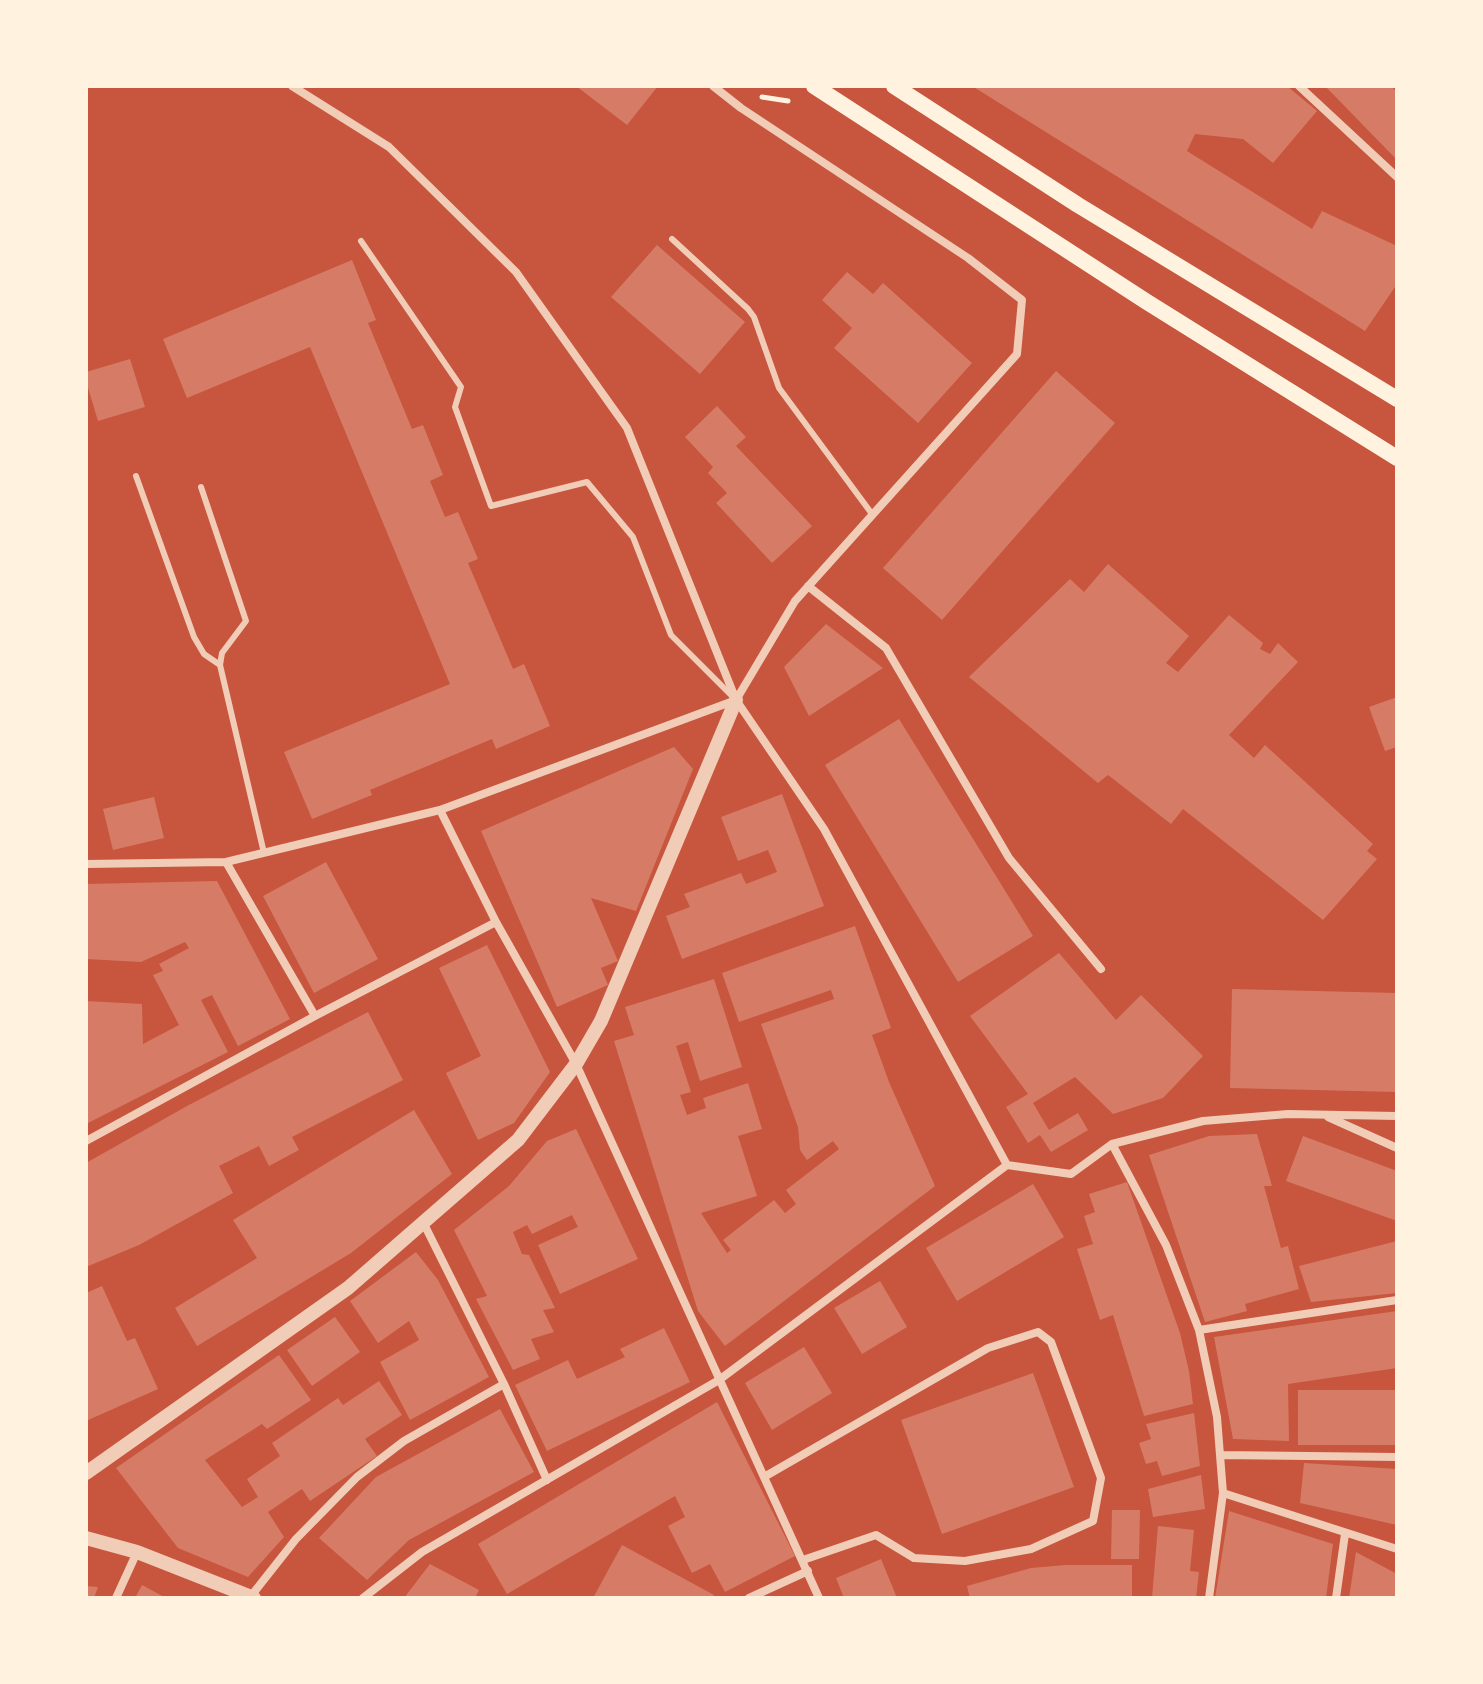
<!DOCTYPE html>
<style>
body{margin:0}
#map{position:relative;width:1483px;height:1684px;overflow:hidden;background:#c8553d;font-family:Karla,sans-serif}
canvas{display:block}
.frame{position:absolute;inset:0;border:88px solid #fff3e0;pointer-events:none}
</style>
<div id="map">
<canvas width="1483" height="1684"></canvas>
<div class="frame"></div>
</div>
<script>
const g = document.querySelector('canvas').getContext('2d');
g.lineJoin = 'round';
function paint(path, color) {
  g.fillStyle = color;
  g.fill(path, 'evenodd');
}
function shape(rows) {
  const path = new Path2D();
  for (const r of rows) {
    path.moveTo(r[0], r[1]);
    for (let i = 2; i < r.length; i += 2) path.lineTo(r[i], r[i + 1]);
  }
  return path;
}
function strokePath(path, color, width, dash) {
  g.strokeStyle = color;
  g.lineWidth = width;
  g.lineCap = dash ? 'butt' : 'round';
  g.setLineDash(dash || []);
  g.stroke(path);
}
const building = shape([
 [576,86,658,86,627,125],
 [972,86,1287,86,1317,111,1273,163,1243,139,1195,134,1187,151,1312,229,1322,211,1397,246,1397,284,1365,331],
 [1325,86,1391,86,1397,92,1397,160],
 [657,245,745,322,700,374,611,297],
 [352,260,376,320,368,323,412,429,423,425,443,475,430,481,445,517,458,512,478,559,468,563,513,669,524,664,550,726,496,749,492,739,370,790,372,795,312,819,284,752,450,684,310,347,187,398,163,339],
 [847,272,873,294,883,283,972,363,918,423,834,348,852,328,822,300],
 [130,359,145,407,98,421,86,381,86,372],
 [1056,371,1115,423,942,620,883,568],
 [717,406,746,437,736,446,812,526,772,563,716,503,727,493,708,473,713,467,685,437],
 [1108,564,1189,636,1166,663,1178,672,1229,615,1263,643,1260,649,1270,654,1278,643,1298,662,1229,735,1254,758,1265,745,1373,844,1367,851,1377,859,1323,920,1183,809,1171,824,1108,775,1098,783,969,677,1070,579,1084,592],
 [826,624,883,668,809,716,784,667],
 [1397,697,1397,747,1385,751,1369,707],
 [899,719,1033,936,958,982,825,765],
 [674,747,693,769,636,911,591,898,618,961,601,968,608,985,557,1007,481,831],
 [782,794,824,906,682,959,666,916,690,907,684,894,741,873,746,884,777,872,768,850,738,861,721,817],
 [154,797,164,838,113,850,103,809],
 [326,862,378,959,314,993,263,896],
 [217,881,290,1019,238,1046,212,995,201,1000,228,1052,86,1124,86,1001,142,1004,143,1044,179,1025,153,975,163,971,159,964,189,948,185,942,141,962,86,959,86,884],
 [855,926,891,1028,872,1035,889,1082,935,1186,725,1346,698,1311,614,1041,634,1035,625,1007,714,979,742,1067,700,1081,688,1042,676,1046,691,1092,680,1095,687,1115,706,1108,703,1098,748,1083,762,1129,738,1136,757,1196,701,1213,727,1253,731,1250,723,1240,774,1200,785,1213,796,1204,786,1190,839,1149,833,1141,807,1160,800,1150,798,1127,761,1024,834,999,831,990,739,1022,722,973],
 [487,945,550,1072,514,1123,478,1140,446,1073,481,1056,439,968],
 [1059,953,1116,1020,1141,995,1203,1056,1163,1098,1113,1114,1075,1077,1033,1103,1049,1130,1078,1113,1088,1130,1051,1152,1040,1135,1028,1143,1006,1107,1028,1094,970,1016],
 [1232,989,1397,993,1397,1092,1230,1088],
 [368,1012,403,1080,292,1137,299,1150,269,1166,259,1146,219,1166,233,1193,139,1245,86,1267,86,1163,187,1106],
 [414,1110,452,1174,351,1253,197,1346,175,1308,257,1258,233,1220],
 [576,1129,638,1259,560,1294,538,1245,578,1227,572,1215,532,1234,527,1225,513,1232,522,1254,529,1255,555,1308,543,1310,554,1332,531,1339,540,1359,513,1370,476,1299,487,1296,454,1230,509,1186,547,1141],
 [1257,1134,1272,1186,1264,1186,1281,1248,1288,1246,1299,1289,1245,1304,1247,1311,1205,1322,1149,1155,1209,1136],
 [1303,1136,1397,1171,1397,1221,1286,1181],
 [1127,1182,1180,1333,1189,1371,1193,1404,1144,1416,1113,1315,1100,1320,1077,1249,1093,1244,1084,1216,1095,1212,1089,1194],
 [1033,1184,1064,1237,957,1301,926,1248],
 [1397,1241,1397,1293,1311,1302,1299,1266],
 [416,1252,438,1280,489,1377,410,1420,380,1362,419,1340,409,1321,378,1343,350,1301],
 [880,1281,907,1327,862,1354,834,1308],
 [102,1286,127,1341,135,1338,158,1389,86,1421,86,1293],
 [1397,1311,1397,1368,1288,1384,1289,1441,1233,1439,1214,1337],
 [335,1317,360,1352,312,1386,287,1350],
 [664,1328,690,1382,547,1451,515,1385,568,1360,577,1379,625,1357,620,1349],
 [804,1347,832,1393,772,1430,745,1383],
 [279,1355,311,1400,267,1429,262,1424,205,1460,242,1507,258,1497,247,1479,280,1456,272,1443,338,1398,343,1405,379,1381,402,1415,365,1439,377,1456,310,1501,302,1489,268,1512,284,1537,248,1577,178,1548,116,1468],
 [1033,1373,1074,1487,942,1534,901,1420],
 [1298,1390,1397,1390,1397,1445,1298,1445],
 [717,1402,795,1556,725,1592,710,1564,692,1573,668,1526,685,1517,675,1496,507,1594,478,1544],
 [500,1409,534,1472,409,1540,367,1580,319,1538,376,1477],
 [1194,1413,1200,1466,1162,1476,1157,1461,1146,1464,1139,1443,1151,1439,1146,1424],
 [1304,1463,1397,1469,1397,1525,1300,1503],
 [1201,1475,1205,1509,1153,1517,1148,1489],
 [1112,1510,1140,1510,1139,1559,1111,1559],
 [1229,1511,1333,1544,1326,1598,1215,1598],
 [1158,1526,1194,1530,1190,1571,1199,1572,1196,1598,1152,1598],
 [622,1545,714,1595,712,1598,593,1598],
 [1356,1552,1397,1574,1397,1598,1349,1598],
 [881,1559,897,1598,844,1598,836,1578],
 [430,1564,479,1590,475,1598,404,1598],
 [1065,1565,1132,1565,1132,1598,970,1598,967,1586,1031,1568],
 [142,1585,166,1598,135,1598],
 [86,1586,98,1587,94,1598,86,1598]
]);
const path = shape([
 [762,97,788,101]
]);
const service = shape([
 [672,239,748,309,754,317,779,388,872,514],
 [361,241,461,387,455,407,491,506,587,482,633,537,671,635,734,698],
 [136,476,194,637,204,654,220,665],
 [201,487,246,621,222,653,220,665,264,853]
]);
const minor = shape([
 [292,86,389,147,516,272,627,428,736,700,824,829,1007,1165],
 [1299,86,1397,177],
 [808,586,886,648,1009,858,1101,969],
 [440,810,496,922,576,1064,819,1598],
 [226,862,315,1016],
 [86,864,226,862,440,810,736,700,795,601,1017,354,1022,300,968,258,741,108,713,86],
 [1328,1117,1397,1148],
 [86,1141,315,1016,496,922],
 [1112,1144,1166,1245,1199,1330,1217,1417,1223,1493,1209,1598],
 [423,1222,504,1384,547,1480],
 [1199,1330,1397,1300],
 [1220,1455,1397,1457],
 [764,1477,988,1348,1038,1332,1051,1342,1101,1478,1093,1521,1031,1549,965,1561,914,1558,876,1535,803,1560],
 [1223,1493,1397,1549],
 [251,1596,296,1539,357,1477,404,1441,504,1384],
 [116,1598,137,1552],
 [363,1598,422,1552,719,1380,1007,1165,1071,1174,1112,1144,1203,1121,1288,1114,1397,1116],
 [749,1598,808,1571],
 [1336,1598,1345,1534]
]);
const tertiary = shape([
 [86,1473,348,1288,518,1140,576,1064,601,1021,736,700],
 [86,1538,137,1552,254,1598]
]);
const secondary = shape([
 [814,86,1147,302,1397,458],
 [894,86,1078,205,1397,399]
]);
paint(building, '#d67c66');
strokePath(path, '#fff3e0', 5);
strokePath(service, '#f1ccb7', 6);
strokePath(minor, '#f1ccb7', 8);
strokePath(tertiary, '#f1ccb7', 14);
strokePath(secondary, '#fff3e0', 16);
</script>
